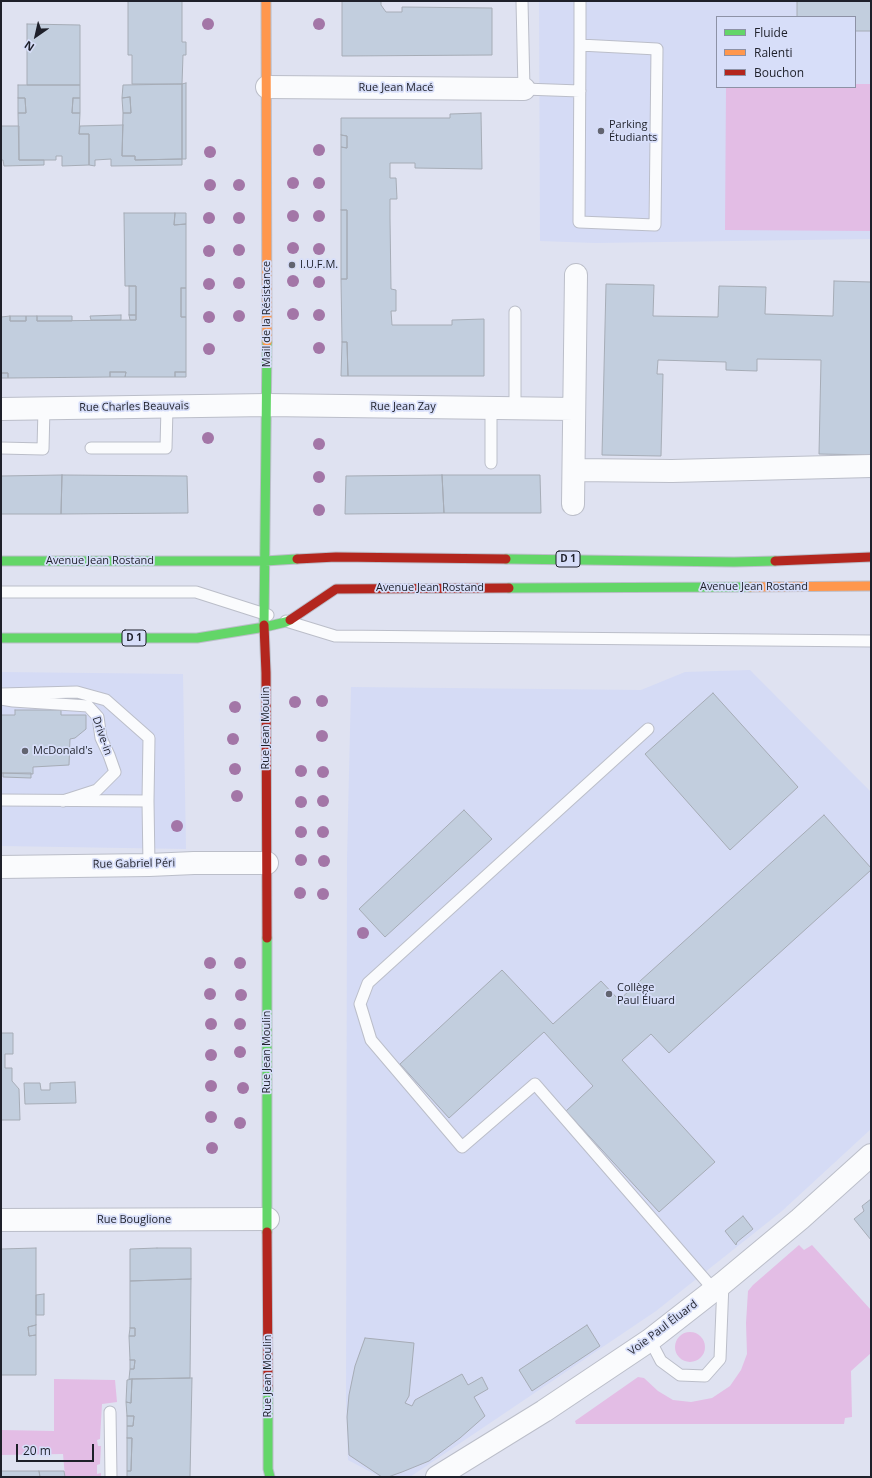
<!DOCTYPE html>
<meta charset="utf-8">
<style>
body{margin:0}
#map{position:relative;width:872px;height:1478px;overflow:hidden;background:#dfe2f1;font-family:"Open Sans",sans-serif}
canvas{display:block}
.frame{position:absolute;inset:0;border:2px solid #1e202a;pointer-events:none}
.legend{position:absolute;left:716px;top:16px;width:140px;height:72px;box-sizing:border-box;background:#d7def9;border:1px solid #8d92a6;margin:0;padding:5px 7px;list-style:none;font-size:12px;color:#1e202a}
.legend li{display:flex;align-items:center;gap:8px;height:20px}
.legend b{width:20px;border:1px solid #8d92a6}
.north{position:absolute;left:16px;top:16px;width:40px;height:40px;-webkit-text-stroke:3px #d7def9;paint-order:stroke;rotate:214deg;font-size:11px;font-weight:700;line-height:16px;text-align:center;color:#1e202a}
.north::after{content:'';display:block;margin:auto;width:14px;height:18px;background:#1e202a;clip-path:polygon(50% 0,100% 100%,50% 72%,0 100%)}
.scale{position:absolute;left:16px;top:1444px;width:78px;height:18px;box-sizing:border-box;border:2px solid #1e202a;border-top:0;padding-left:5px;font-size:12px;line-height:14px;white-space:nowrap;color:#1e202a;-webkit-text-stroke:3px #d7def9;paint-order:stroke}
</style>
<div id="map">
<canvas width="872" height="1478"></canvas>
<div class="frame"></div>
<ul class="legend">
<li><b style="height:5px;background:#63d668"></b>Fluide</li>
<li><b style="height:5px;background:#ff974d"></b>Ralenti</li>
<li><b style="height:5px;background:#b3261e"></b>Bouchon</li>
</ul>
<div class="north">N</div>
<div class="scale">20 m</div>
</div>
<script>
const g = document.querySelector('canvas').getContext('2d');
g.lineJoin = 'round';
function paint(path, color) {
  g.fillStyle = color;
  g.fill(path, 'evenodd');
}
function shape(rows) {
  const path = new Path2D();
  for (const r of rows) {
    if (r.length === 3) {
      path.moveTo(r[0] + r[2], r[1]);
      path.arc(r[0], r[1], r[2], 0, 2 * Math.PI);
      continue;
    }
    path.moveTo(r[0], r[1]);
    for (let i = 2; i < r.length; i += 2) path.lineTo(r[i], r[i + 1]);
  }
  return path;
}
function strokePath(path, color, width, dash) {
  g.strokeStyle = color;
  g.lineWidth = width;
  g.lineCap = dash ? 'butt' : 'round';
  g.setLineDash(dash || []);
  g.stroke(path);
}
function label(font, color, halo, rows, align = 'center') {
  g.font = font + ' "Open Sans",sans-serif';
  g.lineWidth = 3.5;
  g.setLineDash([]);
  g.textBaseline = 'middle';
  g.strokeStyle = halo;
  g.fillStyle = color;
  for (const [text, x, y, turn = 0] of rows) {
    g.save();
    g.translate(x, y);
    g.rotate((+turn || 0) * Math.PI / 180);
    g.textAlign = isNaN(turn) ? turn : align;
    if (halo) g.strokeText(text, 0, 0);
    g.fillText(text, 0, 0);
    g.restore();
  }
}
const built = shape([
 [539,1,871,1,871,239,595,243,540,241],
 [717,17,855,17,855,87,717,87],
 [750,670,871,792,871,1129,782,1211,656,1311,410,1477,380,1477,348,1460,346,1401,347,859,351,687,641,690,685,672],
 [1,672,183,674,186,849,1,846]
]);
const green = shape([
 [855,84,871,84,871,231,725,230,726,87,855,87],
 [799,1245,804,1250,812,1245,871,1310,871,1353,851,1371,852,1417,845,1418,844,1424,576,1424,575,1421,638,1377,644,1378,658,1391,673,1400,691,1402,712,1398,730,1386,741,1370,747,1354,746,1323,748,1291,753,1285],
 [690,1347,15],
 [54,1379,115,1380,117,1402,102,1404,100,1439,97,1440,98,1446,101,1446,100,1464,97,1465,97,1474,101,1473,101,1477,65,1477,63,1454,1,1455,1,1430,54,1431]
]);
const building = shape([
 [128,1,182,1,182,42,186,42,186,55,183,55,182,84,132,84,132,55,128,55,128,1],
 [342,1,381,1,381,5,386,12,402,12,402,7,492,8,492,55,342,56,342,1],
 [797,1,871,1,871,31,855,31,855,17,797,17,797,1],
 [27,24,80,25,80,85,27,85,27,24],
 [186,83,186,159,182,159,182,84,186,83],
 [182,84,182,159,135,160,135,156,122,156,123,113,131,113,130,97,122,98,123,85,182,84],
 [18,85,80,85,80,98,73,98,72,113,80,113,79,134,89,134,89,165,62,166,62,156,56,156,56,160,19,160,18,113,26,113,25,98,18,98,18,85],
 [130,97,131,113,123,113,122,98,130,97],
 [18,98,25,98,26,113,18,113,18,98],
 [73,98,80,98,80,113,72,113,73,98],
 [481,113,482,169,415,168,415,163,390,163,390,178,396,178,397,199,390,199,390,218,391,289,396,290,396,311,391,311,392,325,452,325,452,320,484,319,484,376,348,376,347,342,342,342,341,279,347,279,347,210,341,210,341,147,347,148,347,136,341,135,341,118,450,118,450,114,481,113],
 [123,125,122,156,135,156,135,160,182,159,182,165,111,166,111,159,95,160,95,166,89,165,89,134,79,134,80,126,123,125],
 [1,126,19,126,19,160,44,160,44,165,4,166,3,160,1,160,1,126],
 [341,135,347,136,347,148,341,147,341,135],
 [341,210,347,210,347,279,341,279,341,210],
 [124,213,175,213,174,225,186,224,186,288,181,288,181,317,186,317,186,372,175,372,175,377,125,377,126,372,110,372,110,377,8,378,8,373,1,373,1,317,10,316,10,321,26,321,26,316,37,316,37,321,136,320,136,286,125,286,124,213],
 [175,213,186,213,186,224,174,225,175,213],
 [834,281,871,282,871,455,819,454,821,360,757,359,757,371,726,370,726,362,658,360,657,374,663,374,661,456,602,455,606,284,654,285,653,316,718,317,719,286,766,287,765,314,833,316,834,281],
 [129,286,136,286,136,315,129,315,129,286],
 [181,288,186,288,186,317,181,317,181,288],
 [121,315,121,320,91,320,90,316,121,315],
 [129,315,136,315,136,320,130,320,129,315],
 [10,316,26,316,26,321,10,321,10,316],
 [37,316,72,316,72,321,37,321,37,316],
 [342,342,347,342,348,376,341,376,342,342],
 [110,372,126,372,125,377,110,377,110,372],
 [175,372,186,372,186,377,175,377,175,372],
 [1,373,8,373,8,378,1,378,1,373],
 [62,475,187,476,188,513,61,514,62,475],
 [62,475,61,514,1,514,1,476,62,475],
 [442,475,444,513,345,514,346,476,442,475],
 [442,475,540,475,541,513,444,513,442,475],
 [713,693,798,787,730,850,645,754,713,693],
 [15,710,61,710,61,715,86,715,86,729,75,738,70,739,69,765,33,767,33,774,1,773,1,715,15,715,15,710],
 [3,773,31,773,31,778,3,777,3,773],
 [464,810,492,839,385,937,359,909,464,810],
 [824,815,871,868,871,870,669,1053,651,1034,622,1060,715,1162,659,1212,566,1111,593,1086,544,1032,449,1118,400,1064,502,970,553,1024,601,981,619,1000,824,815],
 [1,1033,13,1033,13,1054,5,1054,5,1068,12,1068,12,1081,19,1089,20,1120,1,1120,1,1033],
 [75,1082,76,1103,25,1104,24,1083,40,1083,41,1090,50,1090,50,1083,75,1082],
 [871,1199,871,1240,854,1219,864,1211,862,1206,871,1199],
 [743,1216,753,1229,737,1242,736,1245,725,1231,743,1216],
 [36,1248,36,1325,28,1327,29,1336,36,1335,36,1375,1,1375,1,1249,36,1248],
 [157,1248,191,1248,191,1279,130,1281,130,1249,157,1248],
 [191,1279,190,1378,129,1379,130,1369,134,1369,135,1360,130,1360,129,1336,135,1336,135,1328,130,1328,130,1281,191,1279],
 [44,1294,44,1315,36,1315,36,1295,44,1294],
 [36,1325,36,1335,29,1336,28,1327,36,1325],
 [587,1325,600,1346,532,1391,519,1370,587,1325],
 [130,1328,135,1328,135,1336,129,1336,130,1328],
 [365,1338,414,1343,409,1396,405,1403,412,1406,415,1400,462,1374,468,1385,482,1377,488,1389,474,1397,485,1416,460,1438,429,1461,402,1472,388,1477,382,1477,349,1455,347,1417,349,1395,355,1366,365,1338],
 [130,1360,135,1360,134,1369,130,1369,130,1360],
 [192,1378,190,1477,127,1477,127,1471,131,1471,132,1438,127,1438,127,1426,133,1426,134,1416,127,1416,126,1402,131,1403,132,1379,192,1378],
 [132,1379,131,1403,126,1402,127,1380,132,1379],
 [127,1416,134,1416,133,1426,127,1426,127,1416],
 [127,1438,132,1438,131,1471,127,1471,127,1438],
 [1,1471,39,1471,40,1477,1,1477,1,1471],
 [39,1471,64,1471,65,1477,40,1477,39,1471]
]);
const lane = shape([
 [522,1,524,89,580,91],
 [580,45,657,49,655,225,579,222,580,45,580,1],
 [515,408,515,312],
 [1,448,43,449,44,408],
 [91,448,166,448,167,407],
 [491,463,491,408],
 [1,592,196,592,268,615],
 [286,621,335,636,871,641],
 [1,694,77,692,106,700,149,738,148,801,149,865],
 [1,699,13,701,88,706,98,717,101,738,109,755,115,772,97,790,63,801],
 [648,729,368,983,360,1004,371,1040,462,1147,535,1084,714,1290],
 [1,800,148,801],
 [650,1340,661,1361,680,1375,705,1376,720,1359,723,1283],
 [110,1412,111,1477]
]);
const street = shape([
 [267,87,524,89],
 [1,409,267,405,574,409],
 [574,470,672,471,871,466],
 [573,504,576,275],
 [1,867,149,865,194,863,267,863],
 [1,1220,268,1219],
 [437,1477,544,1411,650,1340,723,1283,800,1219,871,1155]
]);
const fast = shape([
 [506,559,734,562,775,561],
 [1,561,265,561,297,559],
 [509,588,750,587],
 [264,625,267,342],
 [1,638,197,638,265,627,286,622,290,620],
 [267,938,267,1232],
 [268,1388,268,1469,270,1477]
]);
const slow = shape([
 [266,1,267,342],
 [750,587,871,586]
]);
const jam = shape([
 [297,559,336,557,506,559],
 [775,561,871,557],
 [290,620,336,589,509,588],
 [264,625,266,673,267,938],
 [267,1232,268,1388]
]);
const trees = [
 [208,24],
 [319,24],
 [319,150],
 [210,152],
 [293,183],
 [319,183],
 [210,185],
 [239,185],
 [293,216],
 [319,216],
 [209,218],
 [239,218],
 [293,248],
 [319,249],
 [239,250],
 [209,251],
 [293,281],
 [319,282],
 [239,283],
 [209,284],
 [293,314],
 [319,315],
 [239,316],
 [209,317],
 [319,348],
 [209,349],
 [208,438],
 [319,444],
 [319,477],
 [319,510],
 [322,701],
 [295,702],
 [235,707],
 [322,736],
 [233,739],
 [235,769],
 [301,771],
 [323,772],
 [237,796],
 [323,801],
 [301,802],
 [177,826],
 [301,832],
 [323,832],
 [301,860],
 [324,861],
 [300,893],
 [323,894],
 [363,933],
 [210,963],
 [240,963],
 [210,994],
 [241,995],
 [211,1024],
 [240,1024],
 [240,1052],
 [211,1055],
 [211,1086],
 [243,1088],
 [211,1117],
 [240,1123],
 [212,1148]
];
const markers = [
 [601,131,4,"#626470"],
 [292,265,4,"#626470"],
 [25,751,4,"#626470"],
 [609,994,4,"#626470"]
];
const shields = [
 [568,559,24],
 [134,638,24]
];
const shieldNames = [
 ["D 1",568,559],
 ["D 1",134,638]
];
const streetNames = [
 ["Rue Jean Macé",396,88],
 ["Mail de la Résistance",267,314,-90],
 ["Rue Charles Beauvais",134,407,-1],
 ["Rue Jean Zay",403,407],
 ["Avenue Jean Rostand",100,561],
 ["Avenue Jean Rostand",754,587],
 ["Avenue Jean Rostand",430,588],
 ["Rue Jean Moulin",266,728,-90],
 ["Drive-in",102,736,71],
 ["Rue Gabriel Péri",134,864,-1],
 ["Rue Jean Moulin",267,1052,-90],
 ["Rue Bouglione",134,1220],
 ["Voie Paul Éluard",663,1328,-37],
 ["Rue Jean Moulin",268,1376,-90]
];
const poiNames = [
 ["Parking",609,125],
 ["Étudiants",609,138],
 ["I.U.F.M.",300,265],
 ["McDonald's",33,751],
 ["Collège",617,988],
 ["Paul Éluard",617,1001]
];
paint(built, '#d5dbf5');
paint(green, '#e3bde5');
paint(building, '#c2cede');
strokePath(building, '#a6acb6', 1);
strokePath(lane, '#bbbec9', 13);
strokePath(street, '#bbbec9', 24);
strokePath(fast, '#bbbec9', 11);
strokePath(slow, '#bbbec9', 11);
strokePath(jam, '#bbbec9', 11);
strokePath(lane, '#fafbfd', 11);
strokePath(street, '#fafbfd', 22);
strokePath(fast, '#63d668', 9);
strokePath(slow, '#ff974d', 9);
strokePath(jam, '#b3261e', 9);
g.fillStyle = '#a376a7';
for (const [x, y] of trees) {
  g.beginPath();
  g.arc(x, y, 6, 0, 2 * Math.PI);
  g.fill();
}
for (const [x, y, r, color] of markers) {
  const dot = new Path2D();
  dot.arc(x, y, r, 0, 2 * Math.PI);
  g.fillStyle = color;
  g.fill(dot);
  strokePath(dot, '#d7def9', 1.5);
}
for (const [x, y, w] of shields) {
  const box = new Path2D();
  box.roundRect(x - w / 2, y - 8, w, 16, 3);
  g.fillStyle = '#d7def9';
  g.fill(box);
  strokePath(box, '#1e202a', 1);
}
label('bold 10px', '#1e202a', null, shieldNames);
label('11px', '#1e202a', '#d7def9', streetNames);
label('11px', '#1e202a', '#d7def9', poiNames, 'left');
</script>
